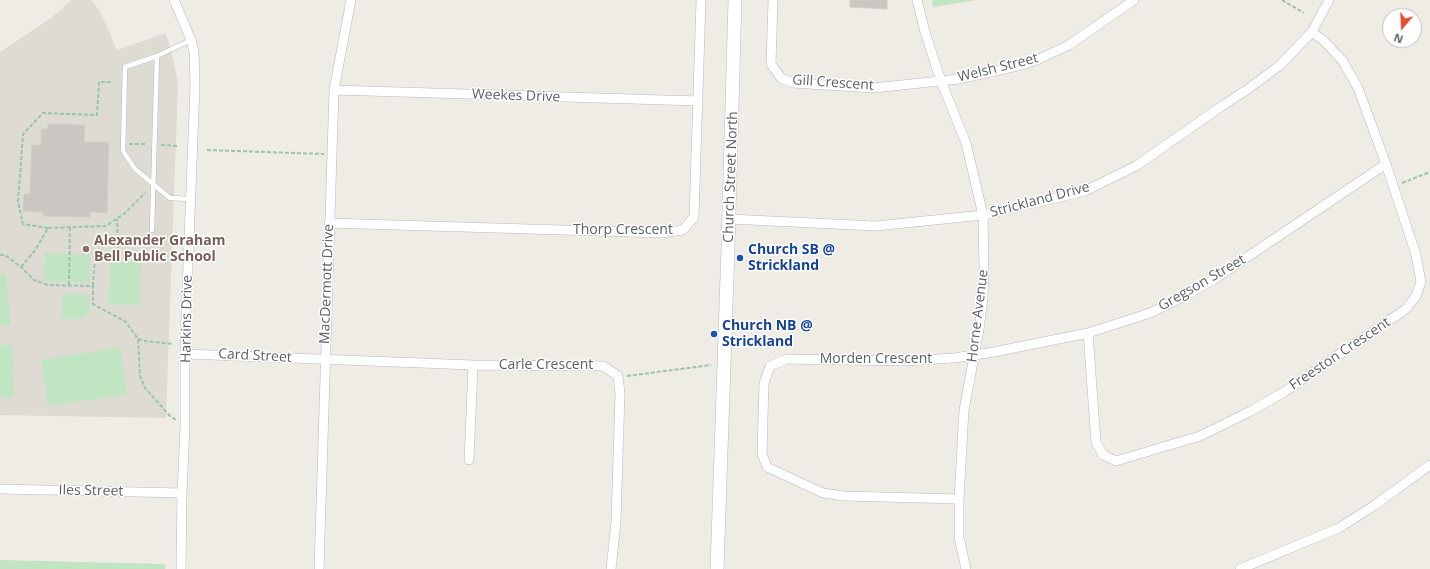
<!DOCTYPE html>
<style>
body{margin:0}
#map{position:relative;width:1430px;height:569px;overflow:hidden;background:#eeece4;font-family:"Open Sans",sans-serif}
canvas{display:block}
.north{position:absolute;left:1382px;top:8px;width:40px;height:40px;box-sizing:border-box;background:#fff;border:1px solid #bebfc1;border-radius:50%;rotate:199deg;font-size:11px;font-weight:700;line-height:16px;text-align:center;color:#5c5f64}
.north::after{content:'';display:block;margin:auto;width:14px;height:18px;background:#e44f33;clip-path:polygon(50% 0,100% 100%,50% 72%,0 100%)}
</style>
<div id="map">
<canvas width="1430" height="569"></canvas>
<div class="north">N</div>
</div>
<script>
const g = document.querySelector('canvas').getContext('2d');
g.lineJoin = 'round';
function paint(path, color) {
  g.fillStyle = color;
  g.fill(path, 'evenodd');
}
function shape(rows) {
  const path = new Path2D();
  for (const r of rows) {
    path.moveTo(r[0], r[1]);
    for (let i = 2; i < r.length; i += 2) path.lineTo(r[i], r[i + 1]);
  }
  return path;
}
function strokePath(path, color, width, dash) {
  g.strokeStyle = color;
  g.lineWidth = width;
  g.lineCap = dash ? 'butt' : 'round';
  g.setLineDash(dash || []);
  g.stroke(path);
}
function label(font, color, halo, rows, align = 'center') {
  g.font = font + ' "Open Sans",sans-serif';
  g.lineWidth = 3;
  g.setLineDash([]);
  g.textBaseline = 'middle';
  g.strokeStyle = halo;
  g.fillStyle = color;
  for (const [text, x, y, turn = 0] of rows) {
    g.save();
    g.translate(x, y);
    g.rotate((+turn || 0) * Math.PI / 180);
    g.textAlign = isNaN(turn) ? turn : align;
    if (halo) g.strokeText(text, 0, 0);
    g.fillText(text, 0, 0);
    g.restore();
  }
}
const education = shape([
 [72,0,91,0,100,11,117,50,166,33,172,54,178,83,166,418,0,415,0,52,51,18]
]);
const green = shape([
 [932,0,977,0,933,7],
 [45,253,91,255,90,283,44,281],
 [110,261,141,262,140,305,109,304],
 [6,273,11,325,0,326,0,274],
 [62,293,90,295,89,313,83,318,64,319,62,317],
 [0,345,12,345,14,398,0,398],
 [120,347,127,394,48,406,41,360],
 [0,560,165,564,165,569,0,569]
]);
const building = shape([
 [850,0,887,0,887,9,850,7,850,0],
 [48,124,85,125,84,142,109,142,107,213,91,212,90,217,43,216,43,212,23,211,24,194,30,194,32,145,41,145,41,129,48,129,48,124]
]);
const path = shape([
 [1282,0,1304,13],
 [129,144,147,144],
 [161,145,179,146],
 [207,150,324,154],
 [1402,183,1430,172],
 [48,228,23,224,18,202,23,134,43,113,97,115,99,82,112,82],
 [0,255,5,255,21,267,34,280,48,285,93,286,93,304,126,322,138,339,140,376,145,388,170,416,176,420],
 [21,267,36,249,48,228,106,226,125,213,145,193],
 [69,285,70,227],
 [93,286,95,258,119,259,117,219],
 [138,339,145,341,173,344],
 [627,376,711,365]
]);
const lane = shape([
 [190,199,170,198,135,169,123,151,125,67,157,56,191,40],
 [152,230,157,56]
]);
const street = shape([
 [174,0,191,40,194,52,195,86,185,342,185,427,182,493,181,569],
 [773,0,771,64,781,78,793,83,873,88,959,79,1022,65,1039,59,1069,45,1134,0],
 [917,0,925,32,941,81,966,143,983,215,984,272,983,298,979,330,964,410,959,499,959,537,966,569],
 [334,90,698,101],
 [729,219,876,226,983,215,1085,191,1136,166,1219,108,1248,89,1279,66,1312,32,1329,0],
 [329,223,662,233,683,230,694,217,701,0],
 [1088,333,1096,442,1103,455,1116,461,1200,436,1251,411,1284,392,1406,309,1416,296,1421,282,1416,255,1386,164,1358,88,1342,60,1324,41,1312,32],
 [186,354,473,365,603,366,618,376,620,393,616,522,611,569],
 [469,460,473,365],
 [0,489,182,493],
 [959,499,844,496,823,493,767,467,762,454,764,383,770,366,787,359,904,361,954,358,994,352,1088,333,1150,313,1183,297,1213,280,1386,164],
 [319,569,334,90,351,0],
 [1240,569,1339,528,1375,505,1430,465]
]);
const secondary = shape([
 [717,569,728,247,735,0]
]);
const markers = [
 [86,249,4,"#8d6e63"],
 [740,258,4,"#1a4fb4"],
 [714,334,4,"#1a4fb4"]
];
const streetNames = [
 ["Welsh Street",998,68,-14],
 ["Gill Crescent",833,83,4],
 ["Weekes Drive",516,96,2],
 ["Church Street North",731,177,-88],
 ["Strickland Drive",1040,200,-15],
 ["Thorp Crescent",623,230],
 ["Gregson Street",1202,283,-30],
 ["MacDermott Drive",327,284,-88],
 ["Horne Avenue",978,316,-83],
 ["Harkins Drive",187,319,-89],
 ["Freeston Crescent",1340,354,-34],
 ["Card Street",255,356,3],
 ["Morden Crescent",876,359],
 ["Carle Crescent",546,365],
 ["Iles Street",91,491,1]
];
const educationNames = [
 ["Alexander Graham",94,241],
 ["Bell Public School",94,257]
];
const transitNames = [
 ["Church SB @",748,250],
 ["Strickland",748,266],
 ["Church NB @",722,326],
 ["Strickland",722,342]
];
paint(education, '#dedbd2');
paint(green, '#c1e5c3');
paint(building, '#cac6c1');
strokePath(building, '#d2cfc2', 1);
strokePath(lane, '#b6b9bd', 5.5);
strokePath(street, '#b6b9bd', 10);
strokePath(secondary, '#b7babf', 14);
strokePath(path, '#9ac5aa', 2, [4, 2]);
strokePath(lane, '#fff', 4.5);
strokePath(street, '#fff', 9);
strokePath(secondary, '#fff', 13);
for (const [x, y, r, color] of markers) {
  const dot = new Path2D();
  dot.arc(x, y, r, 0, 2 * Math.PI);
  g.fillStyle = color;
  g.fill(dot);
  strokePath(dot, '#fff', 1.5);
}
label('14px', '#5c5f64', '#fff', streetNames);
label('bold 14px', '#785e54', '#fff', educationNames, 'left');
label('bold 14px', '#164399', '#fff', transitNames, 'left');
</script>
